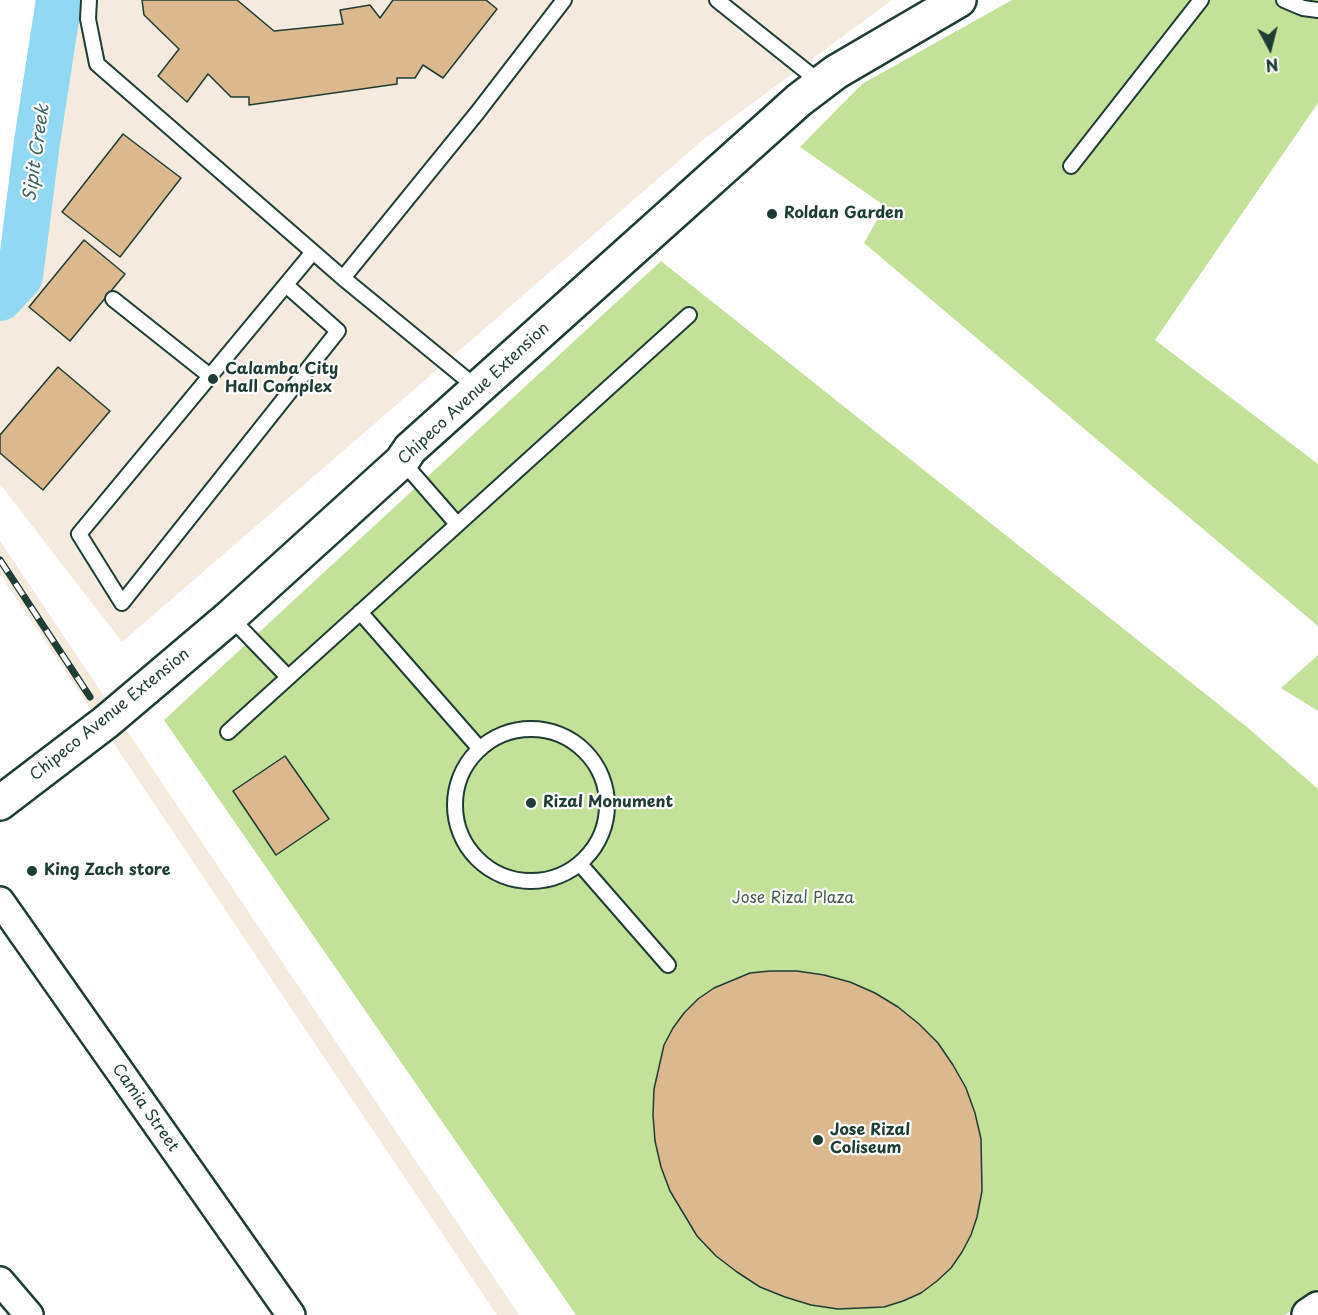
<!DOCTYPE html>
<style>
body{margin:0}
#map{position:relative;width:1318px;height:1315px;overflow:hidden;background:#fff;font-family:"Playpen Sans",sans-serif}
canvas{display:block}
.north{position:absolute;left:1240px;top:18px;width:60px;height:60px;-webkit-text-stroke:4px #fff;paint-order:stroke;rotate:173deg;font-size:16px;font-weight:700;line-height:24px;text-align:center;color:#1f3d34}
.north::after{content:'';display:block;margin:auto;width:21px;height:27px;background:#1f3d34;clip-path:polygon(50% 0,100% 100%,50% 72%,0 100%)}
</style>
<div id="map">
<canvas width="1318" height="1315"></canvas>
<div class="north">N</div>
</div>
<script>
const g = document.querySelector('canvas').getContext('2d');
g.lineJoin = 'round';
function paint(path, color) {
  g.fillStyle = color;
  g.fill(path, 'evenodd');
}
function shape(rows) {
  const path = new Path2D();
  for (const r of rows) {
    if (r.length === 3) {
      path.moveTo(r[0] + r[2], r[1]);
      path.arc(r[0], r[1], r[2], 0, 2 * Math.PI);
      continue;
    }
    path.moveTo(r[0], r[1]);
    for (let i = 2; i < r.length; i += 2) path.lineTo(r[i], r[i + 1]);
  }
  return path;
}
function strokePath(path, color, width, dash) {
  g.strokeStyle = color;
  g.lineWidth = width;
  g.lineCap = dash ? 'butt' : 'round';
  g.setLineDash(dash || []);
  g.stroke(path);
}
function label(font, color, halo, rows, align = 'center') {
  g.font = font + ' "Playpen Sans",sans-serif';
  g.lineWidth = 4.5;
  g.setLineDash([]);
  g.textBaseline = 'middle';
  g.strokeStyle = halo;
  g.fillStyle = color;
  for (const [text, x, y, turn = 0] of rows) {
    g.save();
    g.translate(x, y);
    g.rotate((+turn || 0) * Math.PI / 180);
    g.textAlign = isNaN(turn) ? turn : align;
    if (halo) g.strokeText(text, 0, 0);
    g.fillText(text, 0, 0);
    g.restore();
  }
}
const built = shape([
 [43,0,892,0,704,139,122,642,0,484,0,273],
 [0,541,519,1315,497,1315,0,574]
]);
const green = shape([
 [1012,0,1318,0,1318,103,1155,340,1318,464,1318,626,864,243,885,206,800,147,862,84],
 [661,261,1247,727,1318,789,1318,1292,1285,1315,576,1315,164,720],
 [1318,655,1318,711,1281,688]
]);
const river = shape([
 [0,298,20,276,37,142,59,0]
]);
const building = shape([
 [142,0,237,0,274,31,343,24,340,10,370,5,380,18,393,0,486,0,497,9,443,78,423,65,415,78,397,78,397,84,249,105,249,97,231,97,208,74,187,102,158,76,179,49,144,15,142,0],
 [123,134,181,178,120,257,62,212,123,134],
 [84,240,125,274,70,341,29,307,84,240],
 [58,367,110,411,43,490,0,453,0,435,58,367],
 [285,756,329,819,276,855,233,791,285,756],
 [770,971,797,971,824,975,850,982,875,993,898,1007,919,1024,938,1043,953,1065,966,1088,975,1113,981,1139,982,1191,977,1217,971,1235,962,1252,951,1268,937,1281,921,1293,903,1301,884,1307,838,1309,811,1305,785,1297,760,1287,737,1272,716,1256,697,1236,670,1191,661,1167,655,1141,653,1115,654,1089,664,1045,673,1028,684,1013,698,999,714,988,750,973,770,971]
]);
const lane = shape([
 [89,0,88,19,97,64,343,278,477,388],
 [717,0,821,83],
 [1284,0,1303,8,1318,10],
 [1071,166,1201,0],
 [343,278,477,113,564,0],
 [286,285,338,331,122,603,79,534,313,252],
 [113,299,210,376],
 [402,461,457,524],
 [360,612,480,749],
 [230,617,288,677],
 [531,805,76],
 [228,732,689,315],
 [580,864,668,965]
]);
const street = shape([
 [0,901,291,1315],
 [0,1281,29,1315]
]);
const secondary = shape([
 [0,803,106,722,230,617,402,461,410,449,799,100,836,72,959,0],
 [1309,1315,1318,1309]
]);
const rail = shape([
 [0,560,90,697]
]);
const markers = [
 [772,214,6,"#1f3d34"],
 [213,379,6,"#1f3d34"],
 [531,803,6,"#1f3d34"],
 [32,871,6,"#1f3d34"],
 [818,1140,6,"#1f3d34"]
];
const poiNames = [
 ["Roldan Garden",784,214],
 ["Calamba City",225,370],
 ["Hall Complex",225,388],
 ["Rizal Monument",543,803],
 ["King Zach store",44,871],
 ["Jose Rizal",830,1131],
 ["Coliseum",830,1149]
];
const streetNames = [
 ["Chipeco Avenue Extension",474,394,-43],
 ["Chipeco Avenue Extension",110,715,-39],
 ["Camia Street",145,1108,55]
];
const parkNames = [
 ["Jose Rizal Plaza",793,899]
];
const waterNames = [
 ["Sipit Creek",37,153,-82]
];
paint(built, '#f4eadd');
paint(green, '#c3e199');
strokePath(river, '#91d9f2', 46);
paint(building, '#dbb88d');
strokePath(building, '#1f3d34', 1.5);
strokePath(lane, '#1f3d34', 18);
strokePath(street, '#1f3d34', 32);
strokePath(secondary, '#1f3d34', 38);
strokePath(lane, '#fff', 14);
strokePath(street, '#fff', 27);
strokePath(secondary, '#fff', 33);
strokePath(rail, '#1f3d34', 7);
strokePath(rail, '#fff', 4.5, [14]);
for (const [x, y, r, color] of markers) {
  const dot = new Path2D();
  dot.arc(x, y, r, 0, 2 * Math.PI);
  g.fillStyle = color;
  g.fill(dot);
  strokePath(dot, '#fff', 2);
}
label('bold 16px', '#1f3d34', '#fff', poiNames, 'left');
label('16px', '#1f3d34', '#fff', streetNames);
label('16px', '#405e48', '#fff', parkNames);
label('italic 18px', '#3c6464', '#fff', waterNames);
</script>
